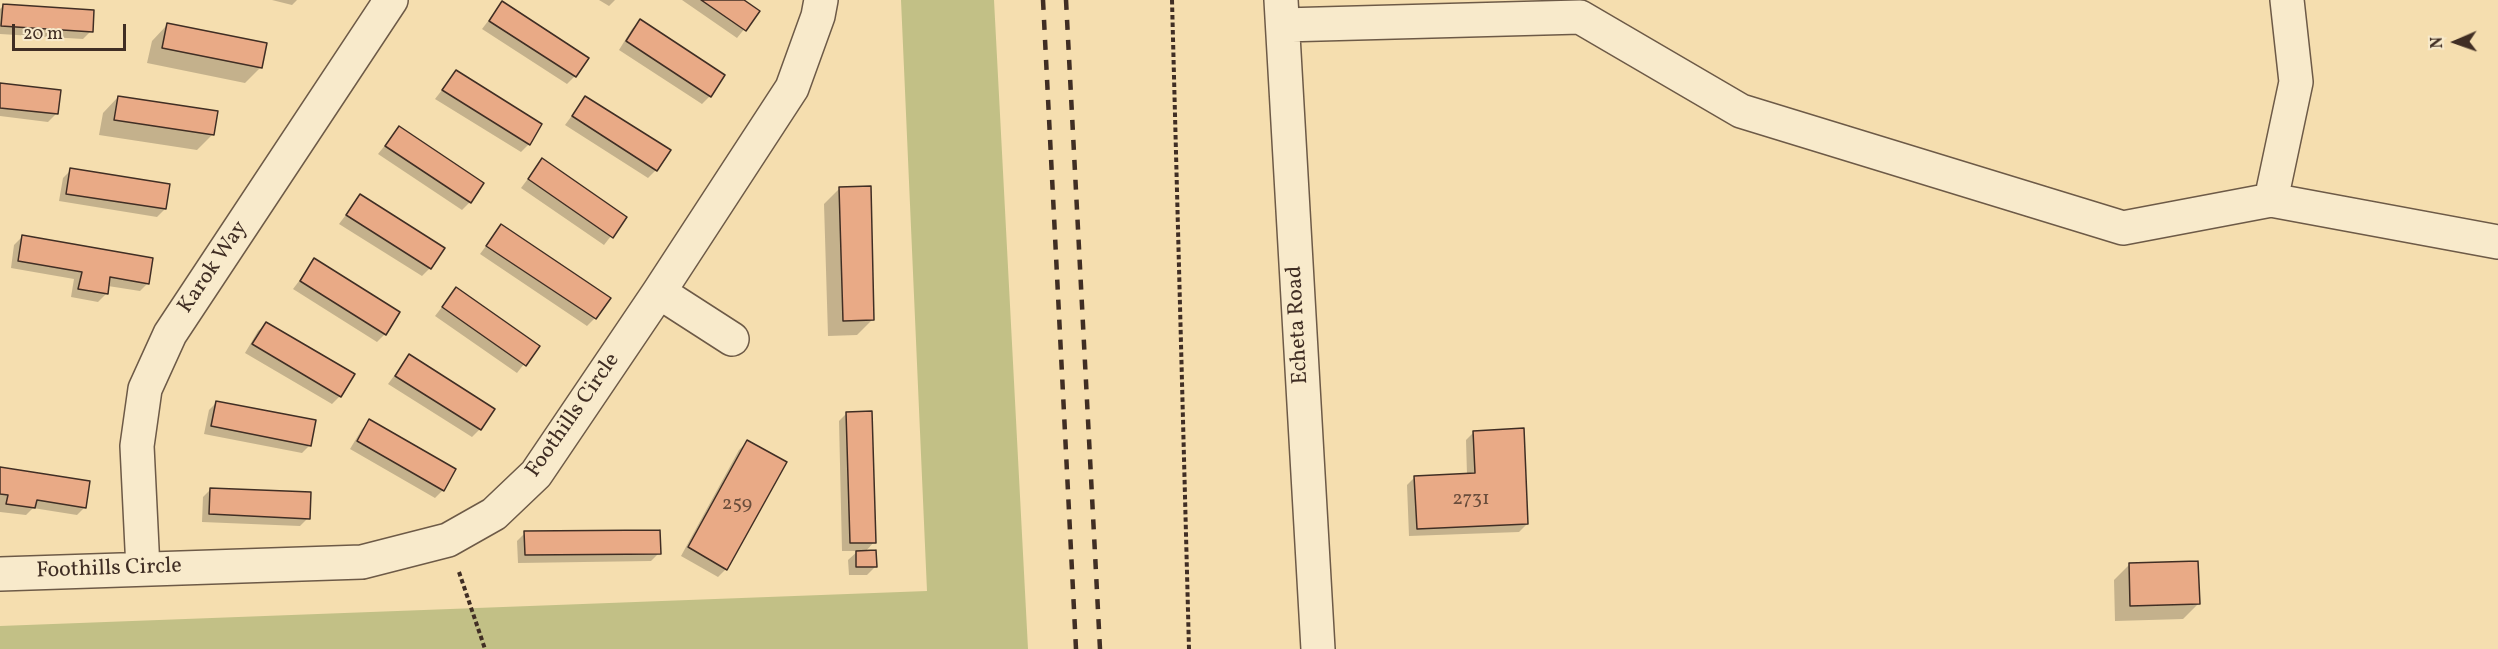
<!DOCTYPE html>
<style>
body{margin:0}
#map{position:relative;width:2498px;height:649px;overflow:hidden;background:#f5deaf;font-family:Vollkorn,serif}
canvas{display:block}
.north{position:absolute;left:2426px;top:12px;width:60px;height:60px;-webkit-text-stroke:4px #f8eacb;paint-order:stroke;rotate:268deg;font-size:16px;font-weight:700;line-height:24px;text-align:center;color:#402e24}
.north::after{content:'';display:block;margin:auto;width:21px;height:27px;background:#402e24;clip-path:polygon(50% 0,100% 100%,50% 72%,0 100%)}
.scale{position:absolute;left:12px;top:24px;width:114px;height:27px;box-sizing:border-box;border:3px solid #402e24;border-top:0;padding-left:8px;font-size:18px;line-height:21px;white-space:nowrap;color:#402e24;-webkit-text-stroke:4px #f8eacb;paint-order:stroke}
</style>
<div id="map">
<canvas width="2498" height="649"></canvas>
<div class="north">N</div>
<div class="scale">20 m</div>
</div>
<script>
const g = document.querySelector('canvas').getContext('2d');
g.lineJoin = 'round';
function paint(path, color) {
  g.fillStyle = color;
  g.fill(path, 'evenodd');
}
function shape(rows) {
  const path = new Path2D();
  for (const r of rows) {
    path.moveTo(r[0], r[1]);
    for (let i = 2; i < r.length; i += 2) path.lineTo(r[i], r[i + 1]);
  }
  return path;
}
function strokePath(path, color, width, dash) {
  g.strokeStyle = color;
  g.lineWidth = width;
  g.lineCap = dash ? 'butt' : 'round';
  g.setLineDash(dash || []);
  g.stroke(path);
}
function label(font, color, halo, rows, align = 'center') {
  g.font = font + ' Vollkorn,serif';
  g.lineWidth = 4.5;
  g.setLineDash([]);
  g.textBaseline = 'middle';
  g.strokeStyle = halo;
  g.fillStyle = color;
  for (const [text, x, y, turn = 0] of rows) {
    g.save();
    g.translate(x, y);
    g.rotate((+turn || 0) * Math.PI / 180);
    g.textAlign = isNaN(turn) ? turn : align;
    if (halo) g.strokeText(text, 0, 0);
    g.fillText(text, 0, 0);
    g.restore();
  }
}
const green = shape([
 [901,0,994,0,1028,649,0,649,0,626,927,591]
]);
const shadow = shape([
 [272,0,297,0,292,5],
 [599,0,615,0,609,6],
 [682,0,741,0,758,12,737,38],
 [502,3,575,76,567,84,482,29],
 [3,6,91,31,83,39,0,34,0,9],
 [640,21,710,96,702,104,619,50,632,29],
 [167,25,261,67,245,83,147,63,152,41],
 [456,72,529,144,521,152,435,99],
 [0,84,56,114,48,122,0,116],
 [118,97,213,134,197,150,99,135,103,113],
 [585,98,656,170,648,178,565,125],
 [399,128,470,202,462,210,378,154],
 [542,160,625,218,604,245,521,188],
 [71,170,165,209,157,217,59,201,63,178],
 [840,188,873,319,857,335,828,336,824,204],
 [361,195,430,268,422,276,339,224],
 [501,226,595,318,587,326,480,254],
 [22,237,148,283,140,291,108,286,106,294,98,302,71,297,74,279,11,268,14,245],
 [315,260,385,334,377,342,293,289],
 [456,289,538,346,517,373,435,316],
 [266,324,353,375,340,396,332,404,245,353,258,331],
 [409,356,480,429,472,437,388,384],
 [217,402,310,445,302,453,204,434,209,410],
 [847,413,874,542,865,552,875,567,867,575,849,575,848,560,858,551,842,551,839,421],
 [370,421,443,490,435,498,350,449,362,429],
 [1474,432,1527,524,1519,532,1409,536,1407,485,1415,477,1467,475,1466,440],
 [747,442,726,569,718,577,681,556,739,450],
 [0,468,85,507,77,515,33,508,26,515,0,512],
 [211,489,308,518,300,526,202,522,203,497],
 [525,533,659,553,651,561,518,563,517,541],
 [2130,564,2198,604,2183,619,2115,621,2114,580]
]);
const building = shape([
 [701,0,744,0,760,11,746,31,701,0],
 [502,1,589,58,576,77,489,21,502,1],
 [3,4,94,10,93,32,1,26,3,4],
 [640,19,725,75,711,97,626,41,640,19],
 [167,23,267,43,262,68,162,48,167,23],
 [456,70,542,124,530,145,442,90,456,70],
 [0,83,61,90,58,114,0,108,0,83],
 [118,96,218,111,214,135,114,120,118,96],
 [585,96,671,150,657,171,572,116,585,96],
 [399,126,484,183,471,203,385,146,399,126],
 [542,158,627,217,613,238,528,179,542,158],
 [70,168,170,184,166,209,66,194,70,168],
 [871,186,874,320,843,321,839,187,871,186],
 [360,194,445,248,431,269,346,215,360,194],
 [501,224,611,298,596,319,486,246,501,224],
 [22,235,153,258,149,284,110,277,108,294,78,289,82,272,18,261,22,235],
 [314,258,400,312,386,335,300,281,314,258],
 [456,287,540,346,526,366,442,307,456,287],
 [266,322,355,374,341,397,252,344,266,322],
 [409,354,495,409,481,430,395,376,409,354],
 [216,401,316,420,311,446,211,426,216,401],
 [872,411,876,543,850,543,846,412,872,411],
 [369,419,456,469,444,491,357,441,369,419],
 [1524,428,1528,524,1417,529,1414,476,1475,473,1473,431,1524,428],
 [747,440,787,462,727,570,688,547,747,440],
 [0,467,90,481,86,508,37,500,35,508,6,504,8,495,0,494,0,467],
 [210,488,311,492,310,519,209,514,210,488],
 [660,530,661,554,525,555,524,531,660,530],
 [876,550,877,567,856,567,856,551,876,550],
 [2198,561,2200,604,2130,606,2129,563,2198,561]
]);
const path = shape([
 [1172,0,1189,649],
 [459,572,485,649]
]);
const minor = shape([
 [1281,0,1318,649],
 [1283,25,1580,17,1741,111,2123,228,2271,200,2296,82,2287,0],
 [2271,200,2498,242],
 [659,292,732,339],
 [143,569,137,446,145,389,170,334,391,0],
 [0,574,362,562,448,540,494,514,536,474,659,292,792,88,818,16,821,0]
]);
const rail = shape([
 [1043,0,1076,649],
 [1066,0,1100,649]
]);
const numberNames = [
 ["2731",1471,500],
 ["259",737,505]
];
const streetNames = [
 ["Karok Way",214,268,-56],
 ["Echeta Road",1299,325,-93],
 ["Foothills Circle",574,416,-55],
 ["Foothills Circle",109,570,-2]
];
paint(green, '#c2c086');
paint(shadow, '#0003');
paint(building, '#e9aa86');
strokePath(building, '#402e24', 1.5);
strokePath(minor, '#6d5a47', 36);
strokePath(path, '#402e24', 4, [4.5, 3]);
strokePath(minor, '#f8eacb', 33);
strokePath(rail, '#402e24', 4.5, [10, 10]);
label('20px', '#6a4d3c', null, numberNames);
label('22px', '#402e24', '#f8eacb', streetNames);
</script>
